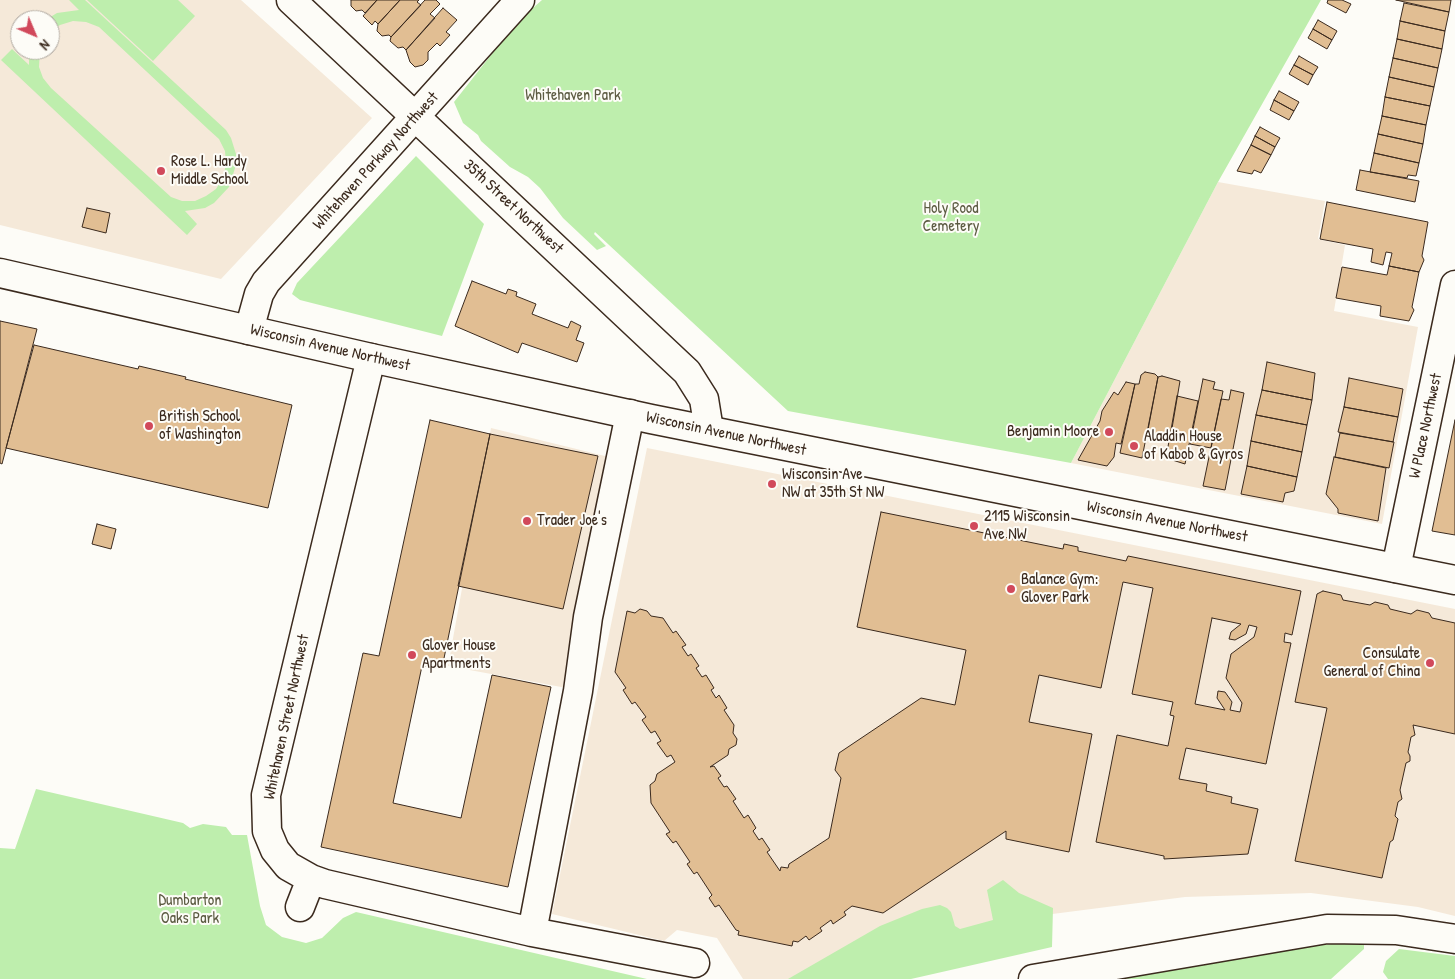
<!DOCTYPE html>
<style>
body{margin:0}
#map{position:relative;width:1455px;height:979px;overflow:hidden;background:#fdfcf7;font-family:"Patrick Hand",sans-serif}
canvas{display:block}
.north{position:absolute;left:10px;top:10px;width:50px;height:50px;box-sizing:border-box;background:#fdfcf7;border:1px solid #afa8a0;border-radius:50%;rotate:135deg;font-size:14px;font-weight:700;line-height:20px;text-align:center;color:#3b2a1e}
.north::after{content:'';display:block;margin:auto;width:18px;height:22px;background:#d1495b;clip-path:polygon(50% 0,100% 100%,50% 72%,0 100%)}
</style>
<div id="map">
<canvas width="1455" height="979"></canvas>
<div class="north">N</div>
</div>
<script>
const g = document.querySelector('canvas').getContext('2d');
g.lineJoin = 'round';
function paint(path, color) {
  g.fillStyle = color;
  g.fill(path, 'evenodd');
}
function shape(rows) {
  const path = new Path2D();
  for (const r of rows) {
    path.moveTo(r[0], r[1]);
    for (let i = 2; i < r.length; i += 2) path.lineTo(r[i], r[i + 1]);
  }
  return path;
}
function strokePath(path, color, width, dash) {
  g.strokeStyle = color;
  g.lineWidth = width;
  g.lineCap = dash ? 'butt' : 'round';
  g.setLineDash(dash || []);
  g.stroke(path);
}
function label(font, color, halo, rows, align = 'center') {
  g.font = font + ' "Patrick Hand",sans-serif';
  g.lineWidth = 4;
  g.setLineDash([]);
  g.textBaseline = 'middle';
  g.strokeStyle = halo;
  g.fillStyle = color;
  for (const [text, x, y, turn = 0] of rows) {
    g.save();
    g.translate(x, y);
    g.rotate((+turn || 0) * Math.PI / 180);
    g.textAlign = isNaN(turn) ? turn : align;
    if (halo) g.strokeText(text, 0, 0);
    g.fillText(text, 0, 0);
    g.restore();
  }
}
const built = shape([
 [0,0,241,0,372,118,221,279,0,225],
 [20,20,50,20,50,50,20,50],
 [1218,182,1325,201,1318,239,1345,245,1334,311,1418,327,1382,524,1071,463],
 [491,428,609,457,572,689,448,666],
 [647,448,1455,609,1455,916,1418,907,1311,893,1185,897,1029,917,819,979,743,979,717,938,677,930,664,941,552,914]
]);
const green = shape([
 [69,0,85,0,226,130,231,138,236,154,236,165,229,187,214,203,205,208,185,211,197,224,187,235,1,60,12,49,29,65,29,50,40,50,39,67,43,78,51,88,171,197,182,201,195,201,206,196,216,189,223,178,226,164,225,151,219,139,209,130,99,27,86,22,73,21,60,25,50,32,50,20,47,19,57,13,79,10],
 [87,0,178,0,195,16,153,61],
 [542,0,1321,0,1218,182,1071,463,788,411,595,232,594,234,606,246,597,250,563,218,540,188,528,177,510,167,481,141,478,135,463,123,454,102,517,22],
 [416,156,484,224,442,336,300,300,292,294,297,283],
 [36,789,183,823,190,828,203,824,226,827,232,835,247,835,260,906,266,925,282,937,306,943,322,938,343,918,356,912,647,979,0,979,0,848,15,849],
 [1003,880,1019,893,1053,908,1052,947,911,979,788,979,880,926,922,909,940,905,947,908,951,912,955,926,960,929,993,920,987,890],
 [1359,941,1364,944,1364,949,1331,979,1118,979,1278,950],
 [1399,949,1455,956,1455,979,1388,979,1383,972,1386,961]
]);
const building = shape([
 [351,0,377,0,365,13,362,10,356,11,351,6,351,0],
 [377,0,400,0,378,24,375,21,372,25,363,16,377,0],
 [400,0,419,0,417,2,421,5,391,37,389,35,382,36,377,31,378,24,400,0],
 [425,0,436,0,440,4,430,14,435,18,406,50,403,47,398,48,390,41,391,37,425,0],
 [1328,0,1342,0,1351,4,1346,13,1327,3,1328,0],
 [1396,0,1451,0,1449,12,1396,0],
 [1404,3,1449,12,1445,31,1400,21,1404,3],
 [443,8,457,20,446,32,450,35,440,46,437,43,428,52,428,60,423,65,415,67,410,62,406,50,443,8],
 [1318,20,1337,31,1332,40,1313,29,1318,20],
 [1400,21,1445,31,1442,49,1397,39,1400,21],
 [1313,29,1332,40,1327,49,1308,38,1313,29],
 [1397,39,1442,49,1438,68,1393,58,1397,39],
 [1299,56,1318,67,1313,75,1294,65,1299,56],
 [1393,58,1438,68,1434,87,1389,77,1393,58],
 [1294,65,1313,75,1308,85,1289,74,1294,65],
 [1389,77,1434,87,1430,106,1385,97,1389,77],
 [1279,91,1299,102,1294,111,1274,100,1279,91],
 [1385,97,1430,106,1426,125,1382,116,1385,97],
 [1274,100,1294,111,1289,120,1270,110,1274,100],
 [1382,116,1426,125,1423,144,1378,134,1382,116],
 [1260,127,1280,138,1275,147,1255,136,1260,127],
 [1378,134,1423,144,1419,163,1374,153,1378,134],
 [1255,136,1275,147,1271,155,1251,145,1255,136],
 [1251,145,1271,155,1261,173,1254,170,1252,174,1237,171,1251,145],
 [1374,153,1419,163,1416,176,1408,175,1407,178,1370,172,1374,153],
 [1360,170,1419,181,1415,202,1356,190,1360,170],
 [1327,202,1428,222,1422,256,1424,260,1419,272,1389,266,1392,253,1386,252,1383,265,1371,262,1373,249,1320,239,1327,202],
 [87,208,110,213,106,233,82,227,87,208],
 [1389,266,1419,272,1412,307,1414,310,1409,321,1380,316,1381,306,1336,298,1342,267,1387,275,1389,266],
 [472,281,506,294,508,289,517,292,516,296,536,304,532,314,568,328,571,321,581,326,576,340,584,343,577,362,522,343,518,353,455,326,472,281],
 [0,321,37,329,2,464,0,463,0,321],
 [34,345,138,369,139,366,186,377,185,379,292,405,268,508,6,448,34,345],
 [1267,362,1315,373,1312,400,1262,390,1267,362],
 [1145,372,1155,374,1158,377,1142,458,1120,453,1135,384,1139,384,1141,375,1145,372],
 [1162,376,1180,381,1170,440,1147,435,1158,377,1162,376],
 [1349,378,1403,389,1398,417,1344,407,1349,378],
 [1203,379,1215,382,1213,389,1223,391,1211,448,1190,444,1203,379],
 [1126,382,1135,384,1121,444,1116,443,1114,457,1107,466,1078,460,1100,421,1102,411,1114,392,1118,395,1126,382],
 [1231,390,1244,393,1225,490,1203,486,1221,399,1229,400,1231,390],
 [1262,390,1312,400,1307,425,1256,415,1262,390],
 [1177,396,1198,401,1185,464,1166,458,1177,396],
 [1344,407,1398,417,1393,442,1338,432,1344,407],
 [1256,415,1307,425,1302,452,1251,441,1256,415],
 [430,420,490,434,442,668,422,666,393,803,461,818,492,675,551,687,508,887,321,847,363,653,379,656,430,420],
 [1455,420,1455,535,1432,531,1455,420],
 [1340,433,1394,442,1389,468,1335,457,1340,433],
 [490,434,598,456,563,609,458,586,490,434],
 [1251,441,1302,452,1297,477,1247,466,1251,441],
 [1334,457,1386,468,1378,521,1338,513,1338,509,1326,494,1334,457],
 [1247,466,1297,477,1294,491,1285,493,1283,502,1241,494,1247,466],
 [881,512,1063,549,1064,544,1078,547,1078,551,1126,561,1128,556,1301,591,1292,635,1285,633,1284,642,1291,643,1266,764,1186,748,1179,779,1207,784,1206,791,1232,797,1231,803,1258,809,1248,854,1164,859,1164,856,1096,842,1117,735,1168,746,1174,716,1170,715,1173,702,1132,694,1153,588,1123,582,1101,688,1039,675,1029,722,1092,734,1069,852,1006,839,1006,831,883,913,852,906,844,912,846,915,833,924,831,920,820,928,822,931,809,940,806,936,798,942,793,941,792,946,738,935,739,931,736,930,719,905,715,907,709,898,712,895,697,872,694,874,687,864,690,862,676,841,673,843,666,834,670,832,651,803,650,785,655,781,657,774,675,762,671,755,667,757,657,743,661,741,655,731,651,733,642,720,646,717,635,702,632,704,623,690,626,688,615,672,627,611,635,613,640,609,647,611,651,616,663,618,673,633,676,631,686,645,682,647,688,656,691,654,699,666,696,668,702,677,706,675,714,688,711,690,716,698,719,695,727,708,724,710,734,725,733,733,737,739,736,745,729,749,728,755,710,767,714,766,721,776,718,778,724,787,727,786,736,799,733,801,744,818,748,815,756,828,753,831,759,840,762,838,770,850,767,852,780,871,781,867,788,868,789,864,829,838,841,778,835,770,839,753,921,698,955,705,966,650,857,627,881,512],
 [1212,618,1241,624,1231,632,1229,639,1235,640,1246,634,1249,625,1257,627,1254,637,1231,654,1226,678,1242,703,1240,712,1230,710,1232,702,1225,692,1218,691,1217,698,1225,710,1195,704,1212,618],
 [97,524,116,529,111,549,92,544,97,524],
 [1323,591,1341,595,1343,600,1370,605,1375,602,1388,605,1390,609,1411,614,1417,610,1429,613,1432,618,1455,623,1455,734,1413,725,1415,735,1411,737,1408,752,1410,756,1410,761,1406,763,1400,790,1402,799,1398,802,1395,816,1398,819,1393,840,1390,842,1382,878,1295,861,1327,708,1295,702,1317,594,1323,591]
]);
const street = shape([
 [291,0,687,372,704,399,709,430],
 [249,330,259,294,266,282,520,0],
 [371,358,266,795,267,831,275,850,288,866,311,879,325,884,532,932,695,963],
 [1396,568,1455,285],
 [300,907,311,879],
 [532,932,578,691,588,617,630,414],
 [1033,979,1327,929,1396,930,1455,939]
]);
const primary = shape([
 [0,273,371,358,651,419,1455,580]
]);
const markers = [
 [161,171,5,"#d1495b"],
 [149,426,5,"#d1495b"],
 [1109,432,5,"#d1495b"],
 [1134,446,5,"#d1495b"],
 [772,484,5,"#d1495b"],
 [527,521,5,"#d1495b"],
 [974,526,5,"#d1495b"],
 [1011,589,5,"#d1495b"],
 [412,655,5,"#d1495b"],
 [1430,663,5,"#d1495b"]
];
const parkNames = [
 ["Whitehaven Park",573,96],
 ["Holy Rood",951,209],
 ["Cemetery",951,227],
 ["Dumbarton",190,901],
 ["Oaks Park",190,919]
];
const streetNames = [
 ["Whitehaven Parkway Northwest",376,161,-48],
 ["35th Street Northwest",513,207,43],
 ["Wisconsin Avenue Northwest",330,348,13],
 ["W Place Northwest",1426,426,-78],
 ["Wisconsin Avenue Northwest",726,434,12],
 ["Wisconsin Avenue Northwest",1167,522,11],
 ["Whitehaven Street Northwest",287,717,-78]
];
const poiNames = [
 ["Rose L. Hardy",171,162],
 ["Middle School",171,180],
 ["British School",159,417],
 ["of Washington",159,435],
 ["Benjamin Moore",1099,432,"right"],
 ["Aladdin House",1144,437],
 ["of Kabob & Gyros",1144,455],
 ["Wisconsin Ave",782,475],
 ["NW at 35th St NW",782,493],
 ["2115 Wisconsin",984,517],
 ["Ave NW",984,535],
 ["Trader Joe's",537,521],
 ["Balance Gym:",1021,580],
 ["Glover Park",1021,598],
 ["Glover House",422,646],
 ["Apartments",422,664],
 ["Consulate",1420,654,"right"],
 ["General of China",1420,672,"right"]
];
paint(built, '#f5e9d9');
paint(green, '#beeead');
paint(building, '#e1be93');
strokePath(building, '#3b2a1e', 1);
strokePath(street, '#3b2a1e', 31);
strokePath(primary, '#3b2a1e', 31);
strokePath(street, '#fdfcf7', 28);
strokePath(primary, '#fdfcf7', 28);
for (const [x, y, r, color] of markers) {
  const dot = new Path2D();
  dot.arc(x, y, r, 0, 2 * Math.PI);
  g.fillStyle = color;
  g.fill(dot);
  strokePath(dot, '#fdfcf7', 2);
}
label('16px', '#5c5b42', '#fdfcf7', parkNames);
label('16px', '#3b2a1e', '#fdfcf7', streetNames);
label('16px', '#3b2a1e', '#fdfcf7', poiNames, 'left');
</script>
